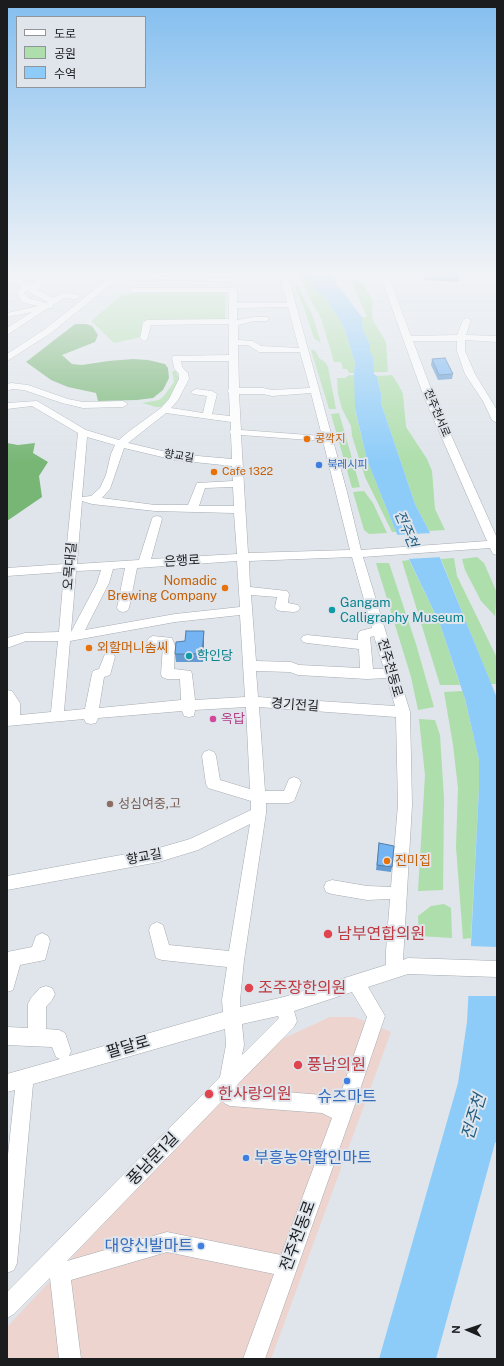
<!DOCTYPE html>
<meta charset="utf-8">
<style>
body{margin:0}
#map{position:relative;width:504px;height:1366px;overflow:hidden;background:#dfe5eb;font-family:"Public Sans","Noto Sans KR",sans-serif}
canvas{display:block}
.frame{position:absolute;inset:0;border:8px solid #1a1c1e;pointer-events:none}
.legend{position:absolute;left:16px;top:16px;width:130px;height:72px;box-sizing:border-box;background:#dfe5eb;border:1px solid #909599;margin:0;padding:5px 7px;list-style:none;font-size:12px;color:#1a1c1e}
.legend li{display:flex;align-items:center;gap:8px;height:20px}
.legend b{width:20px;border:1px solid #909599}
.north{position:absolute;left:448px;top:1310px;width:40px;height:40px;-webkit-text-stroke:3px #dfe5eb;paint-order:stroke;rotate:272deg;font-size:11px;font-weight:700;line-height:16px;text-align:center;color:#1a1c1e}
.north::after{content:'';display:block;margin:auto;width:14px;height:18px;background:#1a1c1e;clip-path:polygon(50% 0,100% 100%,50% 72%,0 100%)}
</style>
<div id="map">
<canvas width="504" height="1366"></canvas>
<div class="frame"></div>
<ul class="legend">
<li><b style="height:5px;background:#fff"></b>도로</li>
<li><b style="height:11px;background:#aedeab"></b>공원</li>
<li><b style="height:11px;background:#8dccf9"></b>수역</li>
</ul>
<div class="north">N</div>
</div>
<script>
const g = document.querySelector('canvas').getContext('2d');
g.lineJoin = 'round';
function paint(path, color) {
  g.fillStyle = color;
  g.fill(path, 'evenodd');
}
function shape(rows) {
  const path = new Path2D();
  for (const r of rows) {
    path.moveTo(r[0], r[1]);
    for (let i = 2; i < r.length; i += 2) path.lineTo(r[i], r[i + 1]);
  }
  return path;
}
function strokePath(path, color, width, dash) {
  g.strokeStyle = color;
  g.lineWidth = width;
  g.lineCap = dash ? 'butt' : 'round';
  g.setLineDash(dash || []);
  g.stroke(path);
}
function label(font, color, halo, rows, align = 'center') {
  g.font = font + ' "Public Sans","Noto Sans KR",sans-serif';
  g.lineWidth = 4;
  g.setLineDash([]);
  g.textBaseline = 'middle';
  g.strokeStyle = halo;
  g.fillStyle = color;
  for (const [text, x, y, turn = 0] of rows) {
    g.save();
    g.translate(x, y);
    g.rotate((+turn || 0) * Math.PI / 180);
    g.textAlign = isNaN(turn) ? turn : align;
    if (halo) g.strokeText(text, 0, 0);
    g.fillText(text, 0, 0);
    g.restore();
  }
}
const commercial = shape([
 [330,1017,355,1017,391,1032,271,1359,7,1359,7,1327,239,1078,282,1039]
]);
const green = shape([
 [299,272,304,272,317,291,325,297,338,316,344,327,355,363,354,373,349,373,347,369,343,369,341,362,334,362,321,318,309,297],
 [351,281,361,281,369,293,373,303,372,317,375,324,386,342,388,372,373,372,373,358,370,351,370,344,363,330,362,317,367,317],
 [294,286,298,286,312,314,321,343,314,338,302,303],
 [226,291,225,321,143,321,142,337,114,343,91,321,121,295,129,293],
 [311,350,315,350,319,358,326,363,328,367,336,409,329,409],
 [172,371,176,371,179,379,172,396,166,402,162,407,156,407,142,403,159,400,163,397,174,382],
 [349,375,354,375,355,377,355,409,367,460,396,532,392,532,365,477,352,436,351,426,342,409,338,394,337,378,345,378],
 [392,375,398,384,403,394,406,427,427,459,432,471,435,509,445,530,429,531,415,504,381,403,381,394,377,376],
 [339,413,344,430,360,487,352,488,331,414],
 [364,491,373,503,387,533,369,534,364,530,353,492],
 [477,557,484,563,497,593,495,616,481,601,465,570,462,559],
 [454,558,457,576,497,658,497,684,491,684,441,559],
 [409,560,440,624,460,685,440,685,402,561],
 [376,563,389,563,416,644,434,707,418,710,411,677],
 [463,691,479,760,479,788,471,938,463,939,456,847,458,788,453,745,444,692],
 [419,719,435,720,440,735,444,799,443,890,418,891,425,775],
 [444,904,451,908,452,938,419,936,418,916,431,906]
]);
const forest = shape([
 [75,324,86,324,92,326,98,335,95,342,62,355,72,364,82,365,108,361,133,359,148,360,165,364,168,368,169,378,163,390,153,398,137,400,98,401,96,393,68,387,51,380,26,362],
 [7,443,18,445,35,443,33,453,48,462,39,476,42,497,7,521]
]);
const water = shape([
 [304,272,332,272,336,283,362,317,363,330,370,344,370,351,373,358,374,374,377,376,381,394,381,403,415,504,430,533,497,698,497,1141,495,1143,436,1359,379,1359,458,1083,467,1022,479,788,479,760,465,699,440,624,396,532,367,460,355,408,354,373,355,363,344,327,325,297,317,292]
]);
const pier = shape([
 [432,533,442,557,407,559,395,535],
 [469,946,497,947,497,996,466,996]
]);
const minor = shape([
 [13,272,32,272,28,274,7,277,7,273,13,272],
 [34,272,42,272,41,277,45,281,40,285,41,287,38,290,53,298,63,293,78,295,79,297,75,299,64,298,53,305,52,308,48,308,7,335,7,328,32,312,7,317,7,313,38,306,22,302,16,292,22,287,17,284,7,282,7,278,22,280,31,285,36,281,33,277,34,272],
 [28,290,29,292,48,302,46,303,28,298,24,293,28,290],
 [117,272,126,272,51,333,7,361,7,354,45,329,117,272],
 [279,272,287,272,347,492,361,550,487,541,424,397,379,272,387,272,411,336,457,335,463,320,467,318,471,320,466,335,497,336,497,342,465,340,465,351,475,374,497,410,497,423,492,420,483,401,465,374,457,351,457,341,413,341,434,397,497,538,497,555,493,554,490,548,363,557,410,712,412,805,403,960,408,958,497,961,497,977,408,974,368,987,385,1016,352,1113,265,1359,243,1359,274,1274,167,1252,71,1280,81,1359,59,1359,50,1278,14,1314,7,1318,7,1292,220,1077,226,1045,225,1029,33,1084,17,1263,14,1270,7,1273,7,1164,15,1090,7,1092,7,1074,60,1059,56,1057,52,1047,7,1045,7,1027,28,1028,28,1004,31,998,40,988,46,986,52,988,55,994,52,1000,46,1007,46,1029,59,1030,65,1033,71,1051,69,1056,223,1012,222,1000,227,967,162,960,156,958,149,930,151,925,157,922,163,925,169,945,229,951,250,824,198,850,159,862,7,890,7,876,159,848,190,839,251,810,251,801,208,788,206,784,202,756,204,752,209,750,214,752,216,756,220,780,250,789,246,707,195,710,194,716,189,717,184,716,182,711,98,718,96,723,91,724,86,723,84,719,7,726,7,690,12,691,20,703,20,715,51,712,58,641,26,641,7,648,7,638,25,633,59,632,64,572,7,576,7,568,65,564,78,433,32,406,7,409,7,403,37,401,86,430,119,440,128,432,161,408,169,399,179,379,179,374,174,368,172,358,173,356,229,355,229,324,151,325,147,340,144,341,140,338,143,323,147,320,229,319,229,292,131,292,131,288,233,288,237,290,237,303,287,303,279,272],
 [288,307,299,348,261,346,253,341,238,340,238,325,254,321,266,321,270,319,266,317,254,317,237,320,237,308,288,307],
 [238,345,248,345,259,352,300,352,310,388,272,390,263,388,239,388,238,345],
 [181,361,229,361,229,389,227,391,229,393,230,416,212,414,217,394,212,391,196,389,191,392,193,394,207,396,203,413,171,408,178,400,189,379,188,373,182,367,181,361],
 [311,393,322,436,241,430,239,394,263,394,272,396,311,393],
 [166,413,231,422,231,430,229,432,231,434,232,459,175,454,128,443,166,413],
 [241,435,323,441,350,550,248,553,241,435],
 [87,437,115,445,111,454,106,475,100,488,91,496,82,497,87,437],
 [124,448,175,460,232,466,233,481,197,483,188,505,155,505,102,498,110,489,124,448],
 [233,487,234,506,199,506,205,488,233,487],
 [82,501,92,504,155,511,234,513,237,554,151,559,162,519,161,517,157,516,153,517,152,519,139,560,77,564,82,501],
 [352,557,372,628,360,631,358,634,358,640,307,635,303,636,301,639,303,642,307,643,359,649,360,668,299,665,291,662,256,661,251,595,277,597,275,607,277,610,281,611,294,612,298,611,300,608,298,605,288,603,289,594,287,591,250,587,249,561,352,557],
 [237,561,240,607,175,614,85,630,109,583,113,569,125,568,117,608,119,611,123,612,127,611,129,608,137,568,237,561],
 [101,570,97,583,71,632,76,571,101,570],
 [240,615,245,697,195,700,192,674,191,671,174,669,175,646,172,638,153,636,149,638,147,641,149,644,163,646,161,674,162,677,167,679,180,679,181,700,99,708,104,677,110,675,115,657,113,654,109,652,105,654,99,669,93,671,92,674,85,709,64,711,70,641,175,622,240,615],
 [374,636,384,669,373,669,370,637,374,636],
 [256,671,290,672,298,675,367,679,387,678,395,706,258,697,256,671],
 [259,707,396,717,398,805,391,887,367,886,332,880,326,882,324,887,326,892,332,894,367,900,390,899,386,951,386,965,284,997,240,1007,240,1000,244,960,266,813,266,803,289,803,294,801,301,783,299,779,294,777,289,779,284,791,265,791,259,707],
 [352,992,367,1017,338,1101,322,1095,238,1088,237,1085,294,1027,297,1021,294,1011,352,992],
 [278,1016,279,1018,242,1055,244,1045,242,1024,278,1016],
 [222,1101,224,1103,230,1106,322,1113,332,1118,281,1255,167,1232,67,1261,222,1101],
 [145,275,232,278,236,280,232,282,148,279,145,279,145,275],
 [11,383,28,385,68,399,83,402,123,401,128,404,123,407,83,408,62,403,24,390,12,389,7,391,7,384,11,383],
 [42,933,48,936,50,941,45,960,20,965,13,990,7,992,7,952,32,947,36,936,42,933]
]);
const wall = shape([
 [423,272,460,272,458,282,424,280],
 [432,359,453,374,452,379,438,380,431,365],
 [204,631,204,639,203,662,176,662,175,654,185,641],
 [379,843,392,867,391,872,376,870]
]);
const shadedWall = shape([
 [204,631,204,639,203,662,202,654]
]);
const building = shape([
 [445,358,453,374,439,375,432,359,445,358],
 [186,631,204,631,202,654,175,654,176,642,185,641,186,631],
 [379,843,394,846,392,867,377,865,379,843]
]);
const markers = [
 [307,439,4,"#e8710a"],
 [319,465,4,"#3f7fe0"],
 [214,472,4,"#e8710a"],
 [225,588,4,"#e8710a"],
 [332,610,4,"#0f9aa8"],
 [89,648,4,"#e8710a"],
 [189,656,4,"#0f9aa8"],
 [213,719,4,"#d1479c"],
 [110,804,4,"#8d6e63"],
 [387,861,4,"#e8710a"],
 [328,934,5,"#e0444e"],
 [249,988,5,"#e0444e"],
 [298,1065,5,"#e0444e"],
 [347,1081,4,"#3f7fe0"],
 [209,1094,5,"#e0444e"],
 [246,1158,4,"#3f7fe0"],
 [201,1246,4,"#3f7fe0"]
];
const farStreetnames = [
 ["전주천서로",437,413,67],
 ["향교길",179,456,9]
];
const farFoodnames = [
 ["콩깍지",315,439],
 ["Cafe 1322",222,472]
];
const farShopnames = [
 ["북레시피",327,465]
];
const streetNames = [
 ["은행로",182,561,-3],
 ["오목대길",70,566,-85],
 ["전주천동로",390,668,74],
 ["경기전길",295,705,4],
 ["향교길",144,857,-11]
];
const foodNames = [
 ["Nomadic",217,581,"right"],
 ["Brewing Company",217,596,"right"],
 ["외할머니솜씨",97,648],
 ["진미집",395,861]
];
const cultureNames = [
 ["Gangam",340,603],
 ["Calligraphy Museum",340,618],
 ["학인당",197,656]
];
const hotelNames = [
 ["옥답",221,719]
];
const educationNames = [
 ["성심여중,고",118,804]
];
const waterNames = [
 ["전주천",406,529,67]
];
const nearHealthnames = [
 ["남부연합의원",337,934],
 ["조주장한의원",258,988],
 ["풍남의원",307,1065],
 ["한사랑의원",218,1094]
];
const nearStreetnames = [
 ["팔달로",128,1047,-16],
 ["풍남문1길",153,1159,-46],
 ["전주천동로",298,1236,-70]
];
const nearShopnames = [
 ["슈즈마트",347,1097],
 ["부흥농약할인마트",254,1158,"left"],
 ["대양신발마트",193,1246,"right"]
];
const nearWaternames = [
 ["전주천",474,1117,-73]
];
paint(commercial, '#eed4ce');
paint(green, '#aedeab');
paint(forest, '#77b675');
paint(water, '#8dccf9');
paint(pier, '#dfe5eb');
strokePath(minor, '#a6abb1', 1);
paint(minor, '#fff');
paint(wall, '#649bd1');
paint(shadedWall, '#517eaa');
paint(building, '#74b4f3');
strokePath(building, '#517eaa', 1);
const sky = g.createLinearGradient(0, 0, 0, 463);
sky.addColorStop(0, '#83beef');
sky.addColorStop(0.59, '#f1f3f6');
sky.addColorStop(1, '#f1f3f600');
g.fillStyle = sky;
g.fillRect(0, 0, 504, 463);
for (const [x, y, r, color] of markers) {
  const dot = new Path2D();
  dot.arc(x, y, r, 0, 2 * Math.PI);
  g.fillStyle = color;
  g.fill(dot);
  strokePath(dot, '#dfe5eb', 1.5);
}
label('11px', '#1a1c1e', '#dfe5eb', farStreetnames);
label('11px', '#c56008', '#dfe5eb', farFoodnames, 'left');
label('11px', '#366cbe', '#dfe5eb', farShopnames, 'left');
label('13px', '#1a1c1e', '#dfe5eb', streetNames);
label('13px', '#c56008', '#dfe5eb', foodNames, 'left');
label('13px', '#0d838f', '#dfe5eb', cultureNames, 'left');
label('13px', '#b23c85', '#dfe5eb', hotelNames, 'left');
label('13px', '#785e54', '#dfe5eb', educationNames, 'left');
label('italic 14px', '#215c81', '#dfe5eb', waterNames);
label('16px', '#be3a42', '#dfe5eb', nearHealthnames, 'left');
label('16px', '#1a1c1e', '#dfe5eb', nearStreetnames);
label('16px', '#366cbe', '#dfe5eb', nearShopnames);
label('italic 17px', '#215c81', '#dfe5eb', nearWaternames);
</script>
